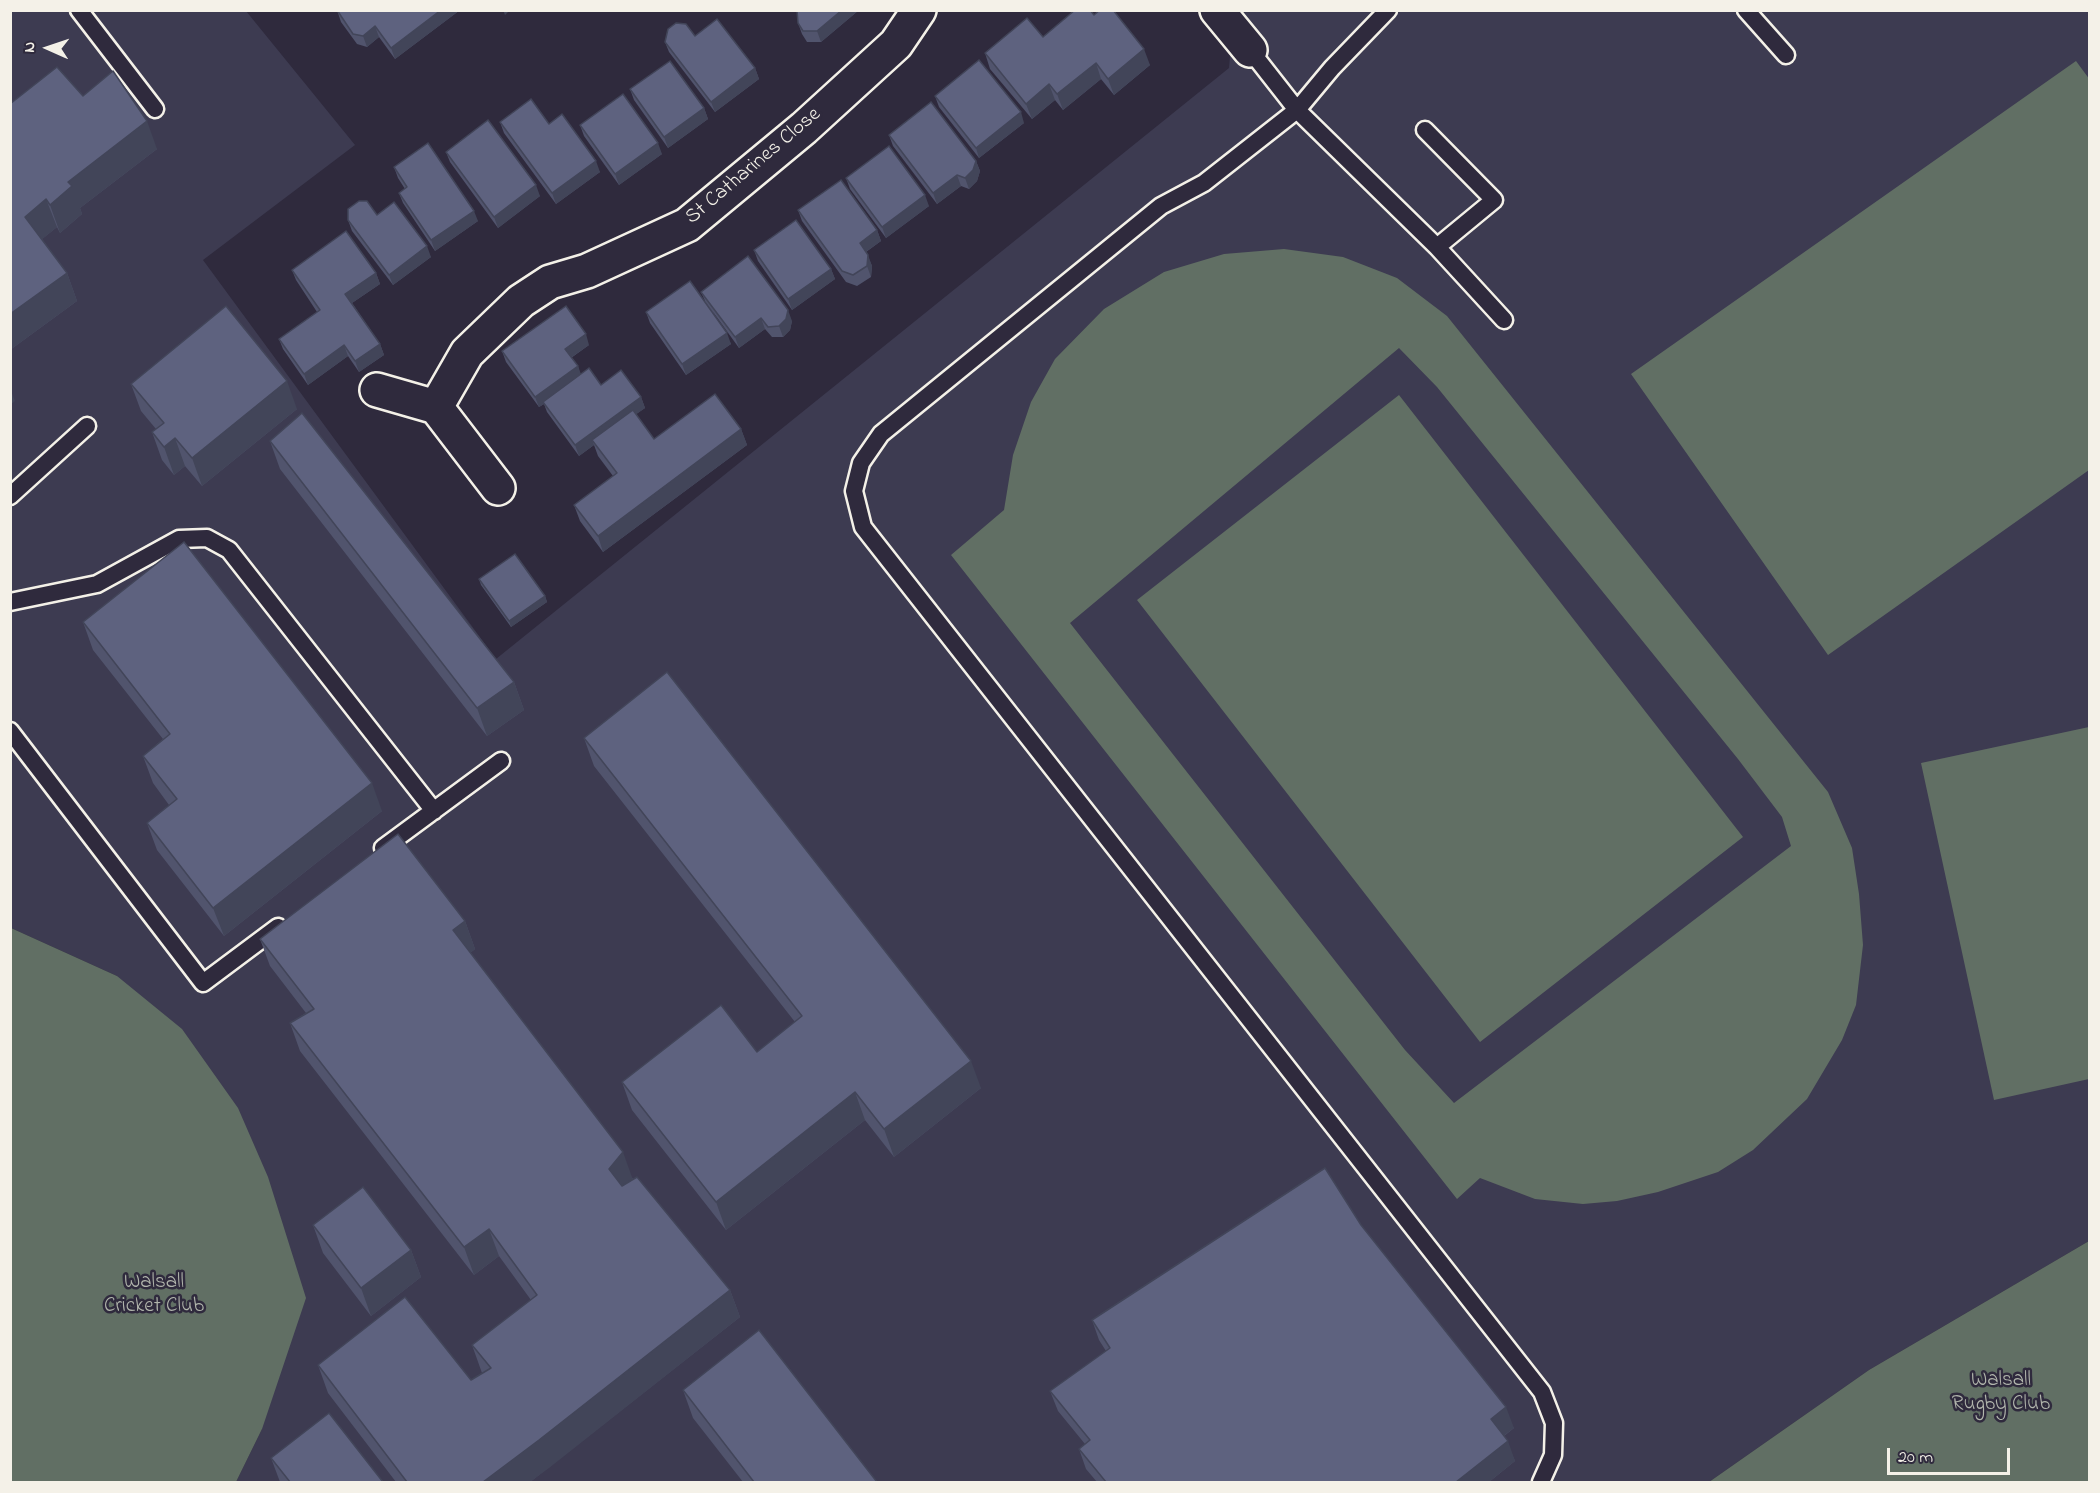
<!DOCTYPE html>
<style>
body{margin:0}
#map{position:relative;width:2100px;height:1493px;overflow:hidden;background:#2f2a3d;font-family:"Indie Flower",sans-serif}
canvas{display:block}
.frame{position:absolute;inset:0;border:12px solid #f4f1e8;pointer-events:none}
.north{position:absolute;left:18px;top:18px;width:60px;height:60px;-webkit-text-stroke:4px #2f2a3d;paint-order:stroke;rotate:273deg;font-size:16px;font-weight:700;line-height:24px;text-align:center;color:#f4f1e8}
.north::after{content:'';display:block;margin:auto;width:21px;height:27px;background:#f4f1e8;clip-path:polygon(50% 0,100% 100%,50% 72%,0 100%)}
.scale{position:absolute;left:1887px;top:1448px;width:123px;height:27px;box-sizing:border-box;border:3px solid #f4f1e8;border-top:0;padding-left:8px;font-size:18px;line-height:21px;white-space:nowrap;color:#f4f1e8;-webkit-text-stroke:4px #2f2a3d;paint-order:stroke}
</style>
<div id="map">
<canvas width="2100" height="1493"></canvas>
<div class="frame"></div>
<div class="north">N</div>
<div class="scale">20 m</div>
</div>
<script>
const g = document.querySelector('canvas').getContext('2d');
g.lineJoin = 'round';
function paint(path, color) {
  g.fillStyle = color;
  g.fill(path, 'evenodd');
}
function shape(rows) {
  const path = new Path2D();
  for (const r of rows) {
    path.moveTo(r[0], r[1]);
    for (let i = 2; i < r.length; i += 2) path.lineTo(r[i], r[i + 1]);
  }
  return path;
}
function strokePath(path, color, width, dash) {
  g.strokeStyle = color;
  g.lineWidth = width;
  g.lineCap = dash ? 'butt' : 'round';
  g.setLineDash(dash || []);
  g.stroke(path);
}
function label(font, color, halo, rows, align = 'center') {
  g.font = font + ' "Indie Flower",sans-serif';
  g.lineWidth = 5;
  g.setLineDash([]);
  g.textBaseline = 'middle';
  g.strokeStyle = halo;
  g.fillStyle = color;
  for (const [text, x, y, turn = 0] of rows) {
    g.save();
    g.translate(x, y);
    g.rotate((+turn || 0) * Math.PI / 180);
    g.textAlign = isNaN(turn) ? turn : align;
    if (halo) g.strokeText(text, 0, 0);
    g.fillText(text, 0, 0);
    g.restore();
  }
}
const built = shape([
 [11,11,246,11,355,145,203,260,496,659,1229,68,1234,11,2089,11,2089,1241,1869,1370,1709,1482,236,1482,262,1429,117,976,11,928]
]);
const green = shape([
 [2076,61,2090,80,2089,470,1828,655,1631,374],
 [1284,249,1343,257,1397,278,1447,316,1828,792,1852,848,1859,894,1863,945,1856,1005,1842,1040,1807,1099,1753,1150,1718,1172,1658,1192,1617,1201,1583,1204,1535,1199,1480,1178,1457,1199,951,555,1004,510,1013,455,1031,402,1055,359,1104,309,1164,272,1224,254],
 [1399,348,1437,387,1738,759,1782,817,1791,846,1454,1103,1405,1050,1070,623],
 [1399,395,1743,837,1480,1042,1137,600],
 [2089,727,2089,1079,1994,1100,1921,763],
 [11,928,117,976,182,1029,238,1108,268,1177,306,1298,262,1429,236,1482,11,1482],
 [2089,1241,2089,1482,1709,1482,1869,1370]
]);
const service = shape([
 [79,10,155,109],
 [1388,10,1332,68,1297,110,1204,183,1161,206,881,434,861,463,854,491,863,527,1542,1392,1554,1423,1553,1455,1541,1482],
 [1746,10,1786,55],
 [1250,50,1297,110,1437,247,1504,320],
 [1425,130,1494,200,1437,247],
 [10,496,87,426],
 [10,602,97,584,179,539,207,538,229,550,434,811],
 [10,731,203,983,278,927],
 [383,848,501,761]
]);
const minor = shape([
 [1217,10,1250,50],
 [377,390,436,407,498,488],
 [436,407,467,353,521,301,550,282,587,271,687,225,804,128,896,44,919,10]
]);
const wall = shape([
 [337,10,460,10,395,59,379,37,367,47,357,44,341,22],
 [859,10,821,42,807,42,802,34,798,23],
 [1094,15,1150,65,1114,95,1101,79,1063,110,1055,100,1032,119,990,69,985,53,1043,37],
 [695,36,755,68,759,79,715,112,669,52,665,42],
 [630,89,704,108,708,119,668,148,634,100],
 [83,96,157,149,80,208,82,214,60,233,57,227,42,239,67,273,77,301,10,350,10,104],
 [935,96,1024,123,979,158,939,107],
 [500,122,549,124,600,172,556,204,504,133],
 [580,125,662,154,619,185,584,136],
 [889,135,976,161,980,171,977,181,969,189,961,186,937,204,893,146],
 [446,152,540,196,498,228,450,162],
 [394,167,478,221,435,251,403,203,399,193,405,189,398,178],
 [846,178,929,206,886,238,850,189],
 [798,210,877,230,881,241,866,252,872,266,871,277,857,286,846,282,802,221],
 [377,215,431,257,393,285,352,231,348,220],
 [754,250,831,269,835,279,792,310,758,261],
 [292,270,376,273,380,284,352,303,380,344,384,355,359,372,348,356,308,385,283,349,279,339,317,312,296,280],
 [701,292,792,321,790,330,783,337,772,337,765,329,739,348,713,312,731,344,686,375,650,323,646,312,705,301],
 [589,345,571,358,578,366,580,374,601,385,641,397,645,408,636,414,654,439,741,429,747,445,603,552,580,521,574,505,613,476,598,456,594,445,579,456,547,412,544,404,539,407,506,362,502,351],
 [131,384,297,409,202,486,185,466,174,475,162,460,152,432,156,429,141,411],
 [270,441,514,682,524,710,487,736,280,469],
 [479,579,545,596,547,602,511,627,481,585],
 [83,622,382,811,224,936,157,850,147,823,169,805,153,783,143,756,163,739,93,650],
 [584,738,981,1088,894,1157,865,1120,726,1230,632,1110,622,1082,757,1052,795,1022,594,766],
 [465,921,475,949,470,953,633,1179,730,1290,740,1317,530,1482,396,1482,328,1393,318,1365,471,1380,482,1373,472,1345,531,1300,499,1256,474,1275,300,1051,290,1023,306,1013,270,966,260,939],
 [313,1225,411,1250,421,1277,371,1316,323,1253],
 [1361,1225,1514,1428,1504,1436,1515,1461,1489,1482,1097,1482,1086,1469,1079,1449,1085,1444,1058,1411,1050,1391,1106,1351,1099,1340,1092,1320],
 [683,1390,877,1482,743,1482,693,1418],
 [271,1458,383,1482,280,1482]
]);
const shadedWall = shape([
 [441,10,460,10,395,59,391,48],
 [503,10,510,10,505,15],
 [842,10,859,10,821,42,817,31],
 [375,26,379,37,367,47,363,36],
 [1144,49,1150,65,1114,95,1108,79],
 [1096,63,1101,79,1063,110,1057,94],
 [755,68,759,79,715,112,711,102],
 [1049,84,1055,100,1032,119,1026,104],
 [704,108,708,119,668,148,664,137],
 [1021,112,1024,123,979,158,976,148],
 [147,121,157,149,80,208,82,214,60,233,50,205,68,182],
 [658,143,662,154,619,185,615,174],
 [596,161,600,172,556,204,552,193],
 [976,161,980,171,977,181,969,189,965,178],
 [957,175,961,186,937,204,933,193],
 [536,185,540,196,498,228,494,217],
 [925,195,929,206,886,238,882,227],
 [46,199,57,227,35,245,25,217],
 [474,211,478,221,435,251,431,240],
 [877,230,881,241,864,253,860,243],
 [427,246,431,257,393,285,389,275],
 [868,255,872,266,871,277,867,266],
 [831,269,835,279,792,310,788,299],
 [67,273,77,301,10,350,10,314],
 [376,273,380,284,349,305,345,294],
 [788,310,792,321,790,330,783,337,779,326],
 [761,318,765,329,739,348,735,337],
 [727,333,731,344,686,375,682,364],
 [586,334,589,345,569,359,565,349],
 [380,344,384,355,359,372,355,361],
 [344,345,348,356,308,385,304,374],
 [578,366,582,377,543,402,544,404,539,407,535,397],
 [287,381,297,409,202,486,192,458],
 [10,388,15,401,10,405],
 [641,397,645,408,595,444,592,440,594,445,579,456,575,445],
 [741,429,747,445,603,552,598,536],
 [175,438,185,466,174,475,164,447],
 [545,596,547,602,511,627,509,621],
 [514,682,524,710,487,736,477,708],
 [372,783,382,811,224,936,213,908],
 [465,921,475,949,464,958,453,930],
 [971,1061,981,1088,894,1157,884,1129],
 [855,1092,865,1120,726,1230,716,1202],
 [623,1152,633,1180,619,1196,609,1169],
 [489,1229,499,1256,474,1275,464,1247],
 [411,1250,421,1277,371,1316,361,1288],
 [730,1290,740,1317,549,1468,530,1482,483,1482],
 [1506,1407,1514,1428,1498,1440,1491,1419],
 [1508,1441,1515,1461,1489,1482,1456,1482]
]);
const building = shape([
 [337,10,441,10,391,48,375,26,363,36,353,34,337,10],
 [797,10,842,10,817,31,803,31,798,23,797,10],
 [1075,10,1090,10,1094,15,1100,10,1113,10,1144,49,1108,79,1096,63,1057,94,1049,84,1026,104,985,53,1027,18,1043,37,1075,10],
 [717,19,755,68,711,102,665,42,668,29,676,23,686,24,695,36,717,19],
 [979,60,1021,112,976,148,935,96,979,60],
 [670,61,704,108,664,137,630,89,670,61],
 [57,67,83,96,113,71,147,121,68,182,72,186,50,205,46,199,25,217,67,273,10,314,10,104,57,67],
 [623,94,658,143,615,174,580,125,623,94],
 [531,99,549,124,562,114,596,161,552,193,500,122,531,99],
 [931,102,976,161,973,170,965,178,957,175,933,193,889,135,931,102],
 [488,120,536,185,494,217,446,152,488,120],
 [428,143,474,211,431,240,399,193,407,187,394,167,428,143],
 [889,146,925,195,882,227,846,178,889,146],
 [841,180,877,230,860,243,868,255,867,266,853,275,842,271,798,210,841,180],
 [359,201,367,201,377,215,394,202,427,246,389,275,348,220,348,209,359,201],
 [796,220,831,269,788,299,754,250,796,220],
 [346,231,376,273,345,294,380,344,355,361,344,345,304,374,279,339,320,310,292,270,346,231],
 [748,256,788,310,786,319,779,326,768,327,761,318,735,337,701,292,748,256],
 [690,281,727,333,682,364,646,312,690,281],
 [226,306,287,381,192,458,175,438,164,447,152,432,164,423,131,384,226,306],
 [566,306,586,334,565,349,578,366,535,397,502,351,566,306],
 [589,368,601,385,621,370,641,397,575,445,543,402,589,368],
 [715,394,741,429,598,536,574,505,617,473,592,440,633,410,654,439,715,394],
 [302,413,514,682,477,708,270,441,302,413],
 [184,542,372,783,213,908,147,823,177,799,143,756,170,734,83,622,184,542],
 [515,554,545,596,509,621,479,579,515,554],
 [667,672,971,1061,884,1129,855,1092,716,1202,622,1082,721,1005,757,1052,802,1016,584,738,667,672],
 [398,834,465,921,453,930,623,1152,609,1169,622,1186,637,1177,730,1290,539,1440,483,1482,407,1482,318,1365,405,1297,471,1380,491,1368,472,1345,537,1295,489,1229,464,1247,290,1023,314,1009,260,939,398,834],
 [1325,1168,1361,1225,1506,1407,1491,1419,1508,1441,1456,1482,1106,1482,1079,1449,1090,1440,1050,1391,1110,1348,1092,1320,1325,1168],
 [363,1187,411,1250,361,1288,313,1225,363,1187],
 [759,1330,877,1482,754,1482,683,1390,759,1330],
 [329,1413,383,1482,290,1482,271,1458,329,1413]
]);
const streetNames = [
 ["St Catharines Close",754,167,-40]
];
const parkNames = [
 ["Walsall",154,1284],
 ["Cricket Club",154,1308],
 ["Walsall",2001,1382],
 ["Rugby Club",2001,1406]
];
paint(built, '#3d3b51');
paint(green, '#616f64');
strokePath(service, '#f4f1e8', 21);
strokePath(minor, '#f4f1e8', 38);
strokePath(service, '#2f2a3d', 16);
strokePath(minor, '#2f2a3d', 33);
paint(wall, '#51546d');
paint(shadedWall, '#424559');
paint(building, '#5e627f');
strokePath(building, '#424559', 1.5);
label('21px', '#f4f1e8', '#2f2a3d', streetNames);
label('21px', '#b2b6ad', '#2f2a3d', parkNames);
</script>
